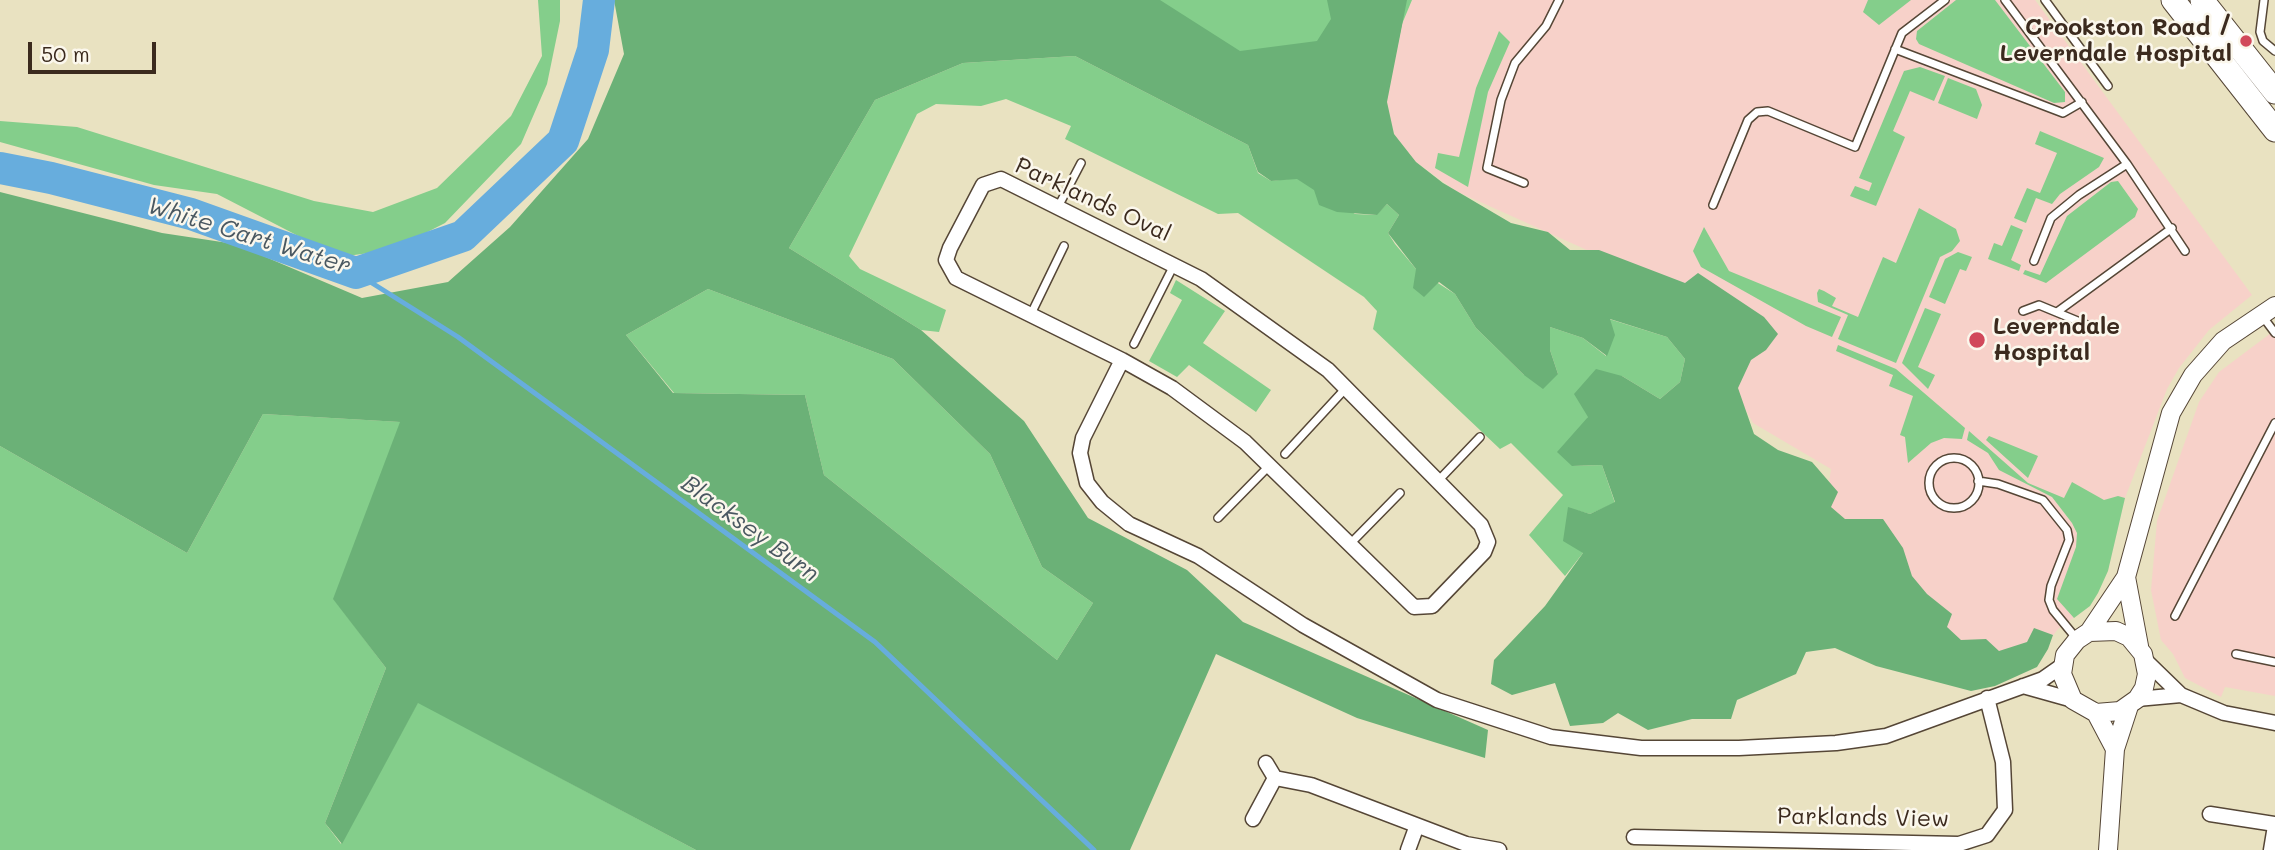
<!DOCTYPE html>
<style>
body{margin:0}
#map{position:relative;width:2275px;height:850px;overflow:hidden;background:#e9e2c1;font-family:Mali,sans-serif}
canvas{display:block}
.scale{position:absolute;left:28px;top:42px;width:128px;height:32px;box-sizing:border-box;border:4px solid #3b2a1e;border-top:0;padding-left:9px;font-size:21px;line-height:24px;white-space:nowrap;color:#3b2a1e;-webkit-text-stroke:5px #fbf7ec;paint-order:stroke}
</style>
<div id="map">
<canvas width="2275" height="850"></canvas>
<div class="scale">50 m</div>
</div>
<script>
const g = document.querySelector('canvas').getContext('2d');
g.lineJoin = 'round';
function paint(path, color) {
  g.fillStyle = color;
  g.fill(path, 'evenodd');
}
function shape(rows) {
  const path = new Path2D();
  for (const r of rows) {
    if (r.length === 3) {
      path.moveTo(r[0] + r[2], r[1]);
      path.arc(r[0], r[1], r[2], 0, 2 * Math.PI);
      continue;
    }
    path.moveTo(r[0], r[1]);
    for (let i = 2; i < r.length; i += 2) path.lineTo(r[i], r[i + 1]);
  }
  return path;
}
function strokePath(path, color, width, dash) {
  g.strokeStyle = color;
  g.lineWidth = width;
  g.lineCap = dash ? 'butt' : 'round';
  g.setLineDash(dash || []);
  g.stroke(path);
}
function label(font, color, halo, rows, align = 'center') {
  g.font = font + ' Mali,sans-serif';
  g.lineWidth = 5;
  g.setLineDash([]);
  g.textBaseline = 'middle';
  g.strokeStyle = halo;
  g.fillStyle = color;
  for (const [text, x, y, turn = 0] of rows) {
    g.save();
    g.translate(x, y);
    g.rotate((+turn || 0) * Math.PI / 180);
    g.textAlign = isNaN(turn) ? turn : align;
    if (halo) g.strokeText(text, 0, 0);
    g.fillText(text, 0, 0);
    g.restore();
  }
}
const built = shape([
 [1412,0,2035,0,2252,295,2209,330,2179,368,2167,389,2125,498,2108,571,2090,606,2058,629,2046,645,1998,680,1825,511,1831,469,1753,423,1680,292,1456,191,1416,162,1394,134,1387,102,1402,24],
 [2275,330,2275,696,2225,687,2221,697,2185,678,2173,654,2161,640,2151,590,2157,521,2199,402,2219,372]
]);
const green = shape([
 [538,0,560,0,560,21,547,84,521,144,445,223,392,250,339,257,217,194,154,185,0,142,0,121,77,127,314,201,373,212,437,188,511,116,542,56],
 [1022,0,1412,0,1402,24,1388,91,1286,99,1105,11],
 [1868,0,1911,0,1879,25,1863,12],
 [1956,0,1995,0,2065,92,2065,102,2054,103,1919,44,1916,39,1917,31],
 [1499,31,1510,42,1488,92,1468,187,1435,168,1438,153,1459,157,1476,88],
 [1075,56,1248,145,1258,173,1271,181,1297,178,1355,214,1376,215,1387,204,1399,215,1388,233,1395,244,1416,269,1455,294,1476,328,1524,375,1558,374,1550,350,1550,327,1583,338,1606,356,1609,319,1667,337,1685,359,1680,382,1660,399,1622,376,1588,417,1573,466,1602,465,1615,503,1590,514,1568,508,1583,553,1565,576,1529,535,1563,495,1511,443,1500,449,1373,329,1377,311,1364,297,1238,213,1218,214,1065,139,1071,126,1006,99,981,106,936,104,917,114,849,256,860,269,946,310,939,332,921,330,789,248,875,100,963,63],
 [1920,67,1945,76,1934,101,1910,91,1893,131,1905,137,1876,206,1850,196,1855,186,1869,191,1872,183,1859,178,1904,71],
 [1948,78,1976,89,1982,105,1977,119,1938,103],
 [2040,131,2104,158,2099,167,2060,194,2052,204,2036,198,2026,223,2014,218,2027,188,2040,193,2057,153,2035,144],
 [2118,181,2138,209,2135,217,2046,283,2023,274,2025,270,2040,275,2067,216,2111,182],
 [1919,208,1956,229,1960,241,1952,251,1940,257,1896,363,1838,339,1848,315,1818,302,1817,293,1819,289,1824,291,1836,298,1832,306,1858,317,1883,257,1896,263],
 [2011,225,2023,230,2011,260,2021,265,2019,271,1988,259,1994,243,2002,246],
 [1704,227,1729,271,1841,317,1832,337,1806,326,1701,267,1693,251],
 [1958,252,1972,257,1966,271,1960,269,1945,304,1929,297,1945,259],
 [1176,280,1225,311,1203,343,1271,390,1256,412,1189,365,1177,377,1149,361,1182,300,1170,293],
 [708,289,893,359,990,454,1042,567,1093,603,1057,660,824,475,805,395,674,393,626,335],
 [1925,308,1941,314,1918,367,1935,375,1928,389,1902,363],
 [1838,345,1896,369,1965,428,1962,439,1944,438,1931,443,1908,463,1905,437,1900,435,1913,396,1889,386,1893,375,1836,351],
 [263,414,401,422,334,599,386,668,325,823,341,844,418,702,696,850,0,850,0,446,187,553],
 [1969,431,2028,483,2064,498,2072,482,2104,500,2118,496,2125,498,2108,571,2098,593,2090,606,2074,618,2057,599,2076,547,2077,533,2072,523,2052,497,1999,470,1988,453,1967,440],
 [1989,436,2038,456,2028,478,1986,440]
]);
const forest = shape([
 [614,0,1160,0,1240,51,1317,41,1331,19,1327,0,1407,0,1387,102,1394,134,1416,162,1443,183,1511,223,1548,232,1570,250,1599,250,1685,283,1698,273,1764,317,1778,334,1766,350,1751,360,1738,388,1754,434,1778,450,1812,462,1838,492,1831,507,1845,519,1883,519,1903,548,1912,576,1927,594,1952,614,1947,627,1961,640,1986,639,1999,651,2027,642,2034,628,2053,635,2048,649,2037,667,1995,686,1971,691,1876,666,1835,648,1806,652,1796,674,1737,700,1731,719,1692,719,1648,730,1618,713,1603,723,1570,726,1555,683,1512,695,1491,684,1494,660,1545,606,1583,553,1563,541,1568,507,1590,514,1615,502,1602,465,1572,466,1557,452,1588,417,1574,394,1596,369,1622,376,1660,399,1680,382,1685,359,1667,337,1610,319,1615,335,1607,356,1583,338,1550,327,1550,350,1558,374,1543,389,1524,375,1476,328,1455,294,1439,282,1424,297,1413,288,1416,269,1388,233,1399,215,1387,204,1377,215,1337,212,1319,205,1314,190,1297,179,1271,181,1258,172,1248,145,1075,56,963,63,875,100,789,248,921,330,1024,421,1088,518,1187,570,1243,622,1488,730,1485,758,1357,718,1216,654,1130,850,696,850,418,703,342,844,325,823,386,668,333,599,400,422,263,414,187,553,0,446,0,192,162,233,235,244,362,298,448,282,510,227,588,139,624,54],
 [708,289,893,359,990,454,1042,567,1093,603,1057,660,824,475,805,395,673,393,626,335]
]);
const stream = shape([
 [356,273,458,337,875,642,1094,850]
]);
const river = shape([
 [0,168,51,178,191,214,356,273,463,236,563,141,593,50,599,0]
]);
const service = shape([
 [2005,0,2127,164,2185,251],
 [2045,0,2108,86],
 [2264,0,2260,32,2263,41,2275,51],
 [1895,49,2063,113,2082,102],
 [1524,183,1487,168,1501,100,1515,63,1546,26,1559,0],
 [1713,205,1748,120,1757,112,1768,111,1855,147,1902,33,1945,0],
 [1058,207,1081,163],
 [2034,261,2051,218,2079,195,2127,164],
 [2023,311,2039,305,2097,329],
 [2057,312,2172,228],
 [1031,314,1064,246],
 [2263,317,2275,333],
 [1134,344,1174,265],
 [1285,454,1346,388],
 [1954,483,25],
 [1978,481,1998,484,2043,500,2067,530,2069,540,2051,586,2049,600,2053,610,2076,638],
 [1437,482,1480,437],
 [1218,518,1269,466],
 [1349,545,1400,493],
 [2175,616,2275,423],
 [2236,654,2275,662]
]);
const minor = shape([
 [1001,179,1201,279,1328,370,1481,525,1488,542,1484,552,1432,606,1414,607,1245,442,1172,388,1122,360,956,278,946,260,950,248,983,185,1001,179],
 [1122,360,1083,438,1080,453,1087,483,1102,502,1129,524,1198,556,1303,625,1437,700,1551,737,1641,748,1739,748,1836,743,1886,736,2043,679,2063,665],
 [2146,661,2181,695,2224,713,2275,723],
 [2023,686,2073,700],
 [2137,699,2181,695],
 [1266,763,1275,778],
 [2210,814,2275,824],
 [1253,819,1275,778,1311,785,1466,844,1499,850],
 [1634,837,1959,844,1987,835,2005,810,2003,762,1987,698],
 [1408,850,1416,828],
 [2271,850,2275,826]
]);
const tertiary = shape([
 [2126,577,2139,646],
 [2089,632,2116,631,2129,637,2143,654,2147,674,2144,688,2137,699,2120,711,2096,713,2073,700,2062,674,2065,655,2077,640,2089,632,2126,577,2171,413,2193,375,2223,341,2275,306],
 [2096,713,2115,749],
 [2108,850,2115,749,2129,706]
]);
const primary = shape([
 [2173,0,2275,130],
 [2202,0,2275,92]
]);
const markers = [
 [2246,41,7,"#d1495b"],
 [1977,340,9,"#d1495b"]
];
const poiNames = [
 ["Crookston Road /",2232,28],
 ["Leverndale Hospital",2232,54],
 ["Leverndale",1993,327,"left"],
 ["Hospital",1993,353,"left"]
];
const streetNames = [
 ["Parklands Oval",1093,200,25],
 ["Parklands View",1863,818,1]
];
const waterNames = [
 ["White Cart Water",249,236,17],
 ["Blacksey Burn",750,529,36]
];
paint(built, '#f7d1c9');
paint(green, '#84ce8b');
paint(forest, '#6bb177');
strokePath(stream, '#67addd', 5);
strokePath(river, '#67addd', 32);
strokePath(service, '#554636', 10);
strokePath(minor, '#554636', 17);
strokePath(tertiary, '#554636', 20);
strokePath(primary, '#554636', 25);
strokePath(service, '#fff', 7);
strokePath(minor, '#fff', 14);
strokePath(tertiary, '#fff', 18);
strokePath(primary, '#fff', 23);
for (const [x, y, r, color] of markers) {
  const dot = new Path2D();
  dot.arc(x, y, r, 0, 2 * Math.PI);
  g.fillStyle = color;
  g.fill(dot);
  strokePath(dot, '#fbf7ec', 2.5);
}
label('bold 23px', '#3b2a1e', '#fbf7ec', poiNames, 'right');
label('23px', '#3b2a1e', '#fbf7ec', streetNames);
label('italic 24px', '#4a5861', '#fbf7ec', waterNames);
</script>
